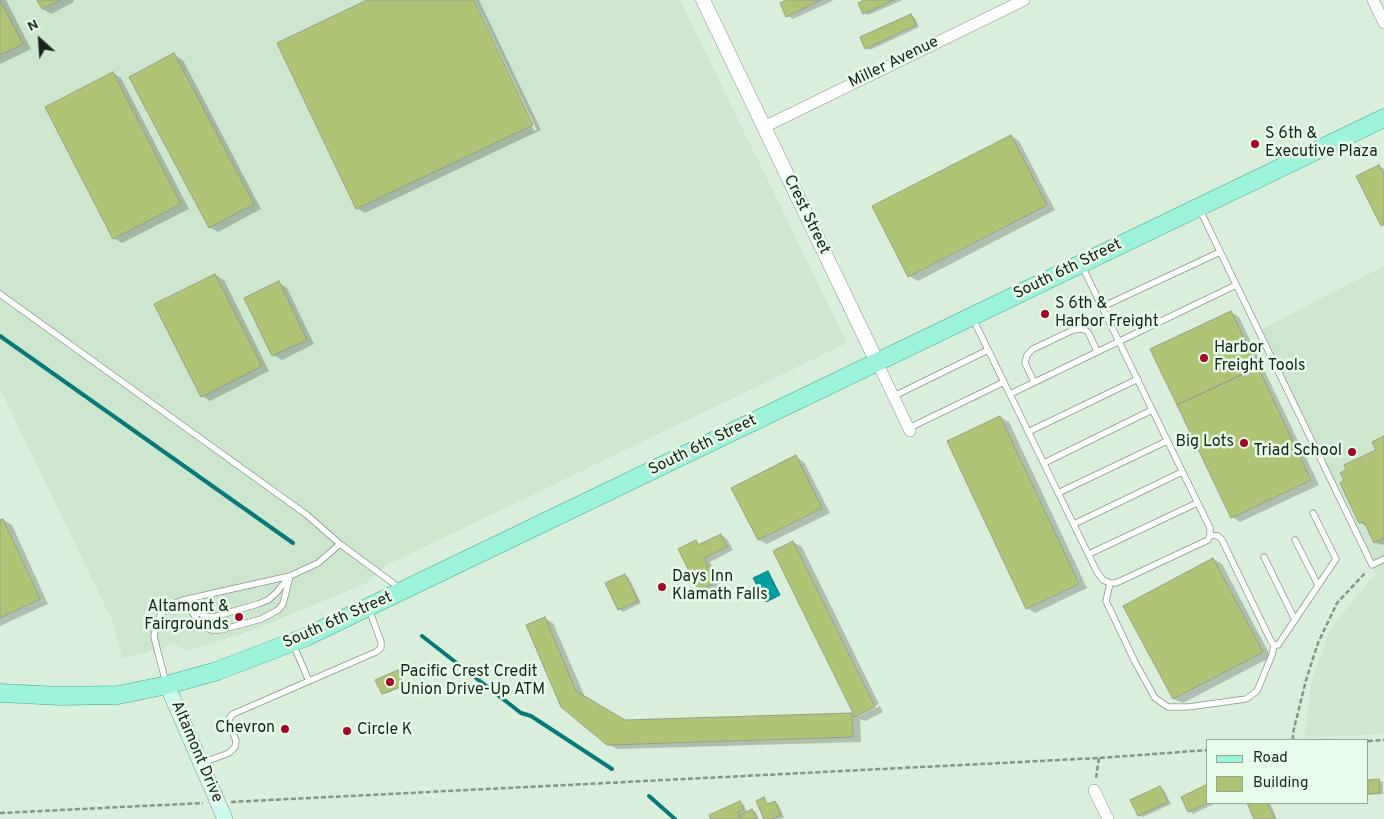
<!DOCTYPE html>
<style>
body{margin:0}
#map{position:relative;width:1384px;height:819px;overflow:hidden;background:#daefdb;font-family:Overpass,sans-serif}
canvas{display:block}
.legend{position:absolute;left:1206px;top:739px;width:162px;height:65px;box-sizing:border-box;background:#e7fce8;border:1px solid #95a596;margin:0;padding:6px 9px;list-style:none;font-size:15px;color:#1a221b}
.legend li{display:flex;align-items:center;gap:10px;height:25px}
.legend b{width:25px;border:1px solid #95a596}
.north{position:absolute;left:15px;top:15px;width:50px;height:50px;-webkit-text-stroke:4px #e7fce8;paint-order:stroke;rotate:334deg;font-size:14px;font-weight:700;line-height:20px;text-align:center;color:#1a221b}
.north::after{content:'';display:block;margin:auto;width:18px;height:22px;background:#1a221b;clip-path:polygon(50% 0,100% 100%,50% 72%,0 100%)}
</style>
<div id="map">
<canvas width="1384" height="819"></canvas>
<ul class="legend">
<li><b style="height:6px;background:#9df3dc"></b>Road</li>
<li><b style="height:14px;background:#afc575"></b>Building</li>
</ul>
<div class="north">N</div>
</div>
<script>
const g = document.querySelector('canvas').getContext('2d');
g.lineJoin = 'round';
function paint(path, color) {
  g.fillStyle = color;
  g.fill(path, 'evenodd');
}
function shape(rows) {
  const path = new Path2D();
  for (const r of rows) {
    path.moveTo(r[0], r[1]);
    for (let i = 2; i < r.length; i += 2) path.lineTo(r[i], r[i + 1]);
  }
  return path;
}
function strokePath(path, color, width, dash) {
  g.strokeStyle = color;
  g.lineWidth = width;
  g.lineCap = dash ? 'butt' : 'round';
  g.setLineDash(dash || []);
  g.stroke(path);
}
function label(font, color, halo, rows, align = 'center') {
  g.font = font + ' Overpass,sans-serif';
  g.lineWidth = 5;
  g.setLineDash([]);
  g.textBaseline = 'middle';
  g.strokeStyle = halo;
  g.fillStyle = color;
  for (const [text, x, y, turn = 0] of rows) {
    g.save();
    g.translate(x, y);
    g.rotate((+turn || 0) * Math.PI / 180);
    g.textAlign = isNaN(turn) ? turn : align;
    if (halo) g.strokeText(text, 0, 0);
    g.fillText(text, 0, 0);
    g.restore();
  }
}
const built = shape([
 [0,0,680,0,847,343,387,565,366,583,254,630,190,650,181,649,175,644,123,659,112,620,0,389],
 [1384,266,1384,734,1304,738,1312,680,1330,629,1370,580,1376,575,1262,329]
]);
const water = shape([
 [768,571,780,595,766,602,753,578,768,571]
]);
const shadow = shape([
 [0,0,6,0,31,49,0,64],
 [39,0,73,0,74,2,51,14,43,9],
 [370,0,472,0,534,131,537,130,475,0,479,0,541,130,365,213,357,208],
 [789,0,834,0,793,19,787,16],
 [868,0,903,0,868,15,864,13],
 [911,15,915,18,919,27,870,50,866,48],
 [174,55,183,60,261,209,218,232,209,227],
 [113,73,121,78,189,209,122,243,114,238],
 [1011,136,1019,141,1055,210,918,281,909,276],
 [1379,166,1384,169,1384,226,1382,225],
 [215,275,224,280,269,371,210,401,202,396],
 [279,283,287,288,314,344,282,360,273,355],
 [1231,312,1239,317,1319,485,1240,522,1232,517],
 [1000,417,1009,422,1087,588,1035,613,1027,608],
 [1384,437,1384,544,1381,545,1375,542,1366,526,1359,522,1378,451],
 [796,457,804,462,830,513,767,544,759,540,733,488],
 [3,520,12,525,48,604,0,626,0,521],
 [721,535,727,539,733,550,710,562,721,586,706,593,700,590,695,542,701,545],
 [793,542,802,547,879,704,859,714,859,716,880,706,883,712,865,721,860,719,861,742,617,749,608,744,562,706,544,618,553,623,585,697,625,721,852,714,856,717,775,551],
 [1213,559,1222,564,1271,657,1183,703,1174,699,1125,606],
 [625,575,629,578,641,603,623,612,619,609],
 [398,672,405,686,385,694,383,693],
 [1379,780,1383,782,1383,794,1368,795,1368,781],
 [1160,788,1164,790,1171,804,1143,817,1139,815],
 [763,799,769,805,774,802,778,804,784,817,781,819,765,819],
 [740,802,744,805,747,812,752,810,756,812,759,819,712,819],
 [1208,803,1216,803,1193,814,1189,811],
 [1248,803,1270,803,1277,819,1256,819]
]);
const stream = shape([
 [0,336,293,543],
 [422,636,521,713,531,716,612,769],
 [649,796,675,819]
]);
const building = shape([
 [0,0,23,44,0,55,0,0],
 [37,0,61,0,42,9,37,0],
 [367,0,474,0,533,125,356,209,277,43,367,0],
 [786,0,821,0,786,17,780,3,786,0],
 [865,0,894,0,863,14,858,3,865,0],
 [911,14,916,25,865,49,860,37,911,14],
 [174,53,254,204,209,228,129,77,174,53],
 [113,72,181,204,113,239,45,107,113,72],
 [1011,135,1047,205,908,277,872,206,1011,135],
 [1379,165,1384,175,1384,224,1381,226,1356,176,1379,165],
 [215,274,262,366,201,397,154,304,215,274],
 [279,281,307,340,272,356,244,298,279,281],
 [1231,311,1258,367,1177,405,1150,349,1231,311],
 [1258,367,1311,480,1231,518,1177,405,1258,367],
 [1000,416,1079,584,1026,609,947,441,1000,416],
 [1384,436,1384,538,1374,543,1364,522,1359,523,1340,483,1344,480,1340,473,1346,470,1344,465,1376,450,1372,442,1384,436],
 [796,455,822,508,758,540,731,488,796,455],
 [3,519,40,599,0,618,0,520,3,519],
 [721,534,727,547,704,558,716,582,699,591,678,549,696,540,698,545,721,534],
 [793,541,875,707,855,717,773,551,793,541],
 [1213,558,1263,652,1173,699,1123,606,1213,558],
 [625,574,638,601,618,610,605,583,625,574],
 [545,617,576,691,625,720,852,713,853,737,607,745,561,707,526,625,545,617],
 [398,670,404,685,382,694,375,680,398,670],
 [1379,779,1380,793,1368,794,1368,780,1379,779],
 [1208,784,1208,803,1188,812,1181,797,1208,784],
 [1160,786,1168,802,1138,816,1130,800,1160,786],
 [764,797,767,804,775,801,781,815,773,819,764,819,756,801,764,797],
 [740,801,744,809,738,812,740,817,736,819,711,819,709,815,740,801],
 [1247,803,1267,803,1275,819,1254,819,1247,803],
 [752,809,757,819,742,819,740,815,752,809]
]);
const path = shape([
 [1293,740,1293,733,1306,680,1318,643,1337,603,1366,572],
 [1368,741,1384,740],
 [1096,778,1099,758],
 [231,802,1099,758,1208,750],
 [0,813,203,803]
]);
const service = shape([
 [1200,210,1372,565,1384,559],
 [0,294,307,515,340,544,401,589],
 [1102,307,1220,252],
 [973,319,1097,572,1103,580,1110,583,1116,583,1208,540,1210,535,1210,528,1082,266],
 [1034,382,1025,363,1027,355,1033,349,1073,330,1083,329,1088,332,1097,351],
 [1010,394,1236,285],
 [894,396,988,350],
 [909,428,1004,382],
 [1028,432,1138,379],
 [1044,463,1152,410],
 [1058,493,1167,441],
 [1074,524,1182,472],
 [1210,535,1218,536,1222,540,1271,641,1274,645,1278,645,1336,559,1313,513],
 [1295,540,1318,585],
 [1089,554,1197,503],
 [1264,557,1295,620],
 [1110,583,1106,601,1135,662,1155,698,1168,707,1188,707,1246,699,1257,691,1272,655,1274,645],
 [183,600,202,626,211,630,221,630,261,619,278,610,283,604,290,576],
 [191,607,199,613,208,617,217,616,258,604,268,600,276,593,289,577],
 [293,644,309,681],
 [166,683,154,637,156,625,161,614,170,605,183,600,290,576,318,563,340,544],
 [202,763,229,753,235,747,236,741,229,722,230,717,233,714,376,652,381,648,381,642,369,609]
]);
const minor = shape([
 [1373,0,1384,23],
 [764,127,1024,0],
 [877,362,910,431],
 [1094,790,1108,819]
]);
const tertiary = shape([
 [703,0,877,362]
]);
const secondary = shape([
 [167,685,225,819]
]);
const primary = shape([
 [0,693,61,696,118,695,167,685,217,671,306,637,1384,118]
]);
const markers = [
 [1255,144,5,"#a30628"],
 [1045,314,5,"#a30628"],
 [1204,358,5,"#a30628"],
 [1244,443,5,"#a30628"],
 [1352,452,5,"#a30628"],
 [662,587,5,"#a30628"],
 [239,617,5,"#a30628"],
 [390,682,5,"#a30628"],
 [285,729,5,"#a30628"],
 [347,731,5,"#a30628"]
];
const streetNames = [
 ["Miller Avenue",894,63,-26],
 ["Crest Street",806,215,64],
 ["South 6th Street",1068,270,-26],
 ["South 6th Street",703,446,-26],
 ["South 6th Street",338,621,-24],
 ["Altamont Drive",196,752,67]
];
const poiNames = [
 ["S 6th &",1265,135],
 ["Executive Plaza",1265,153],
 ["S 6th &",1055,305],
 ["Harbor Freight",1055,323],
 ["Harbor",1214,349],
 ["Freight Tools",1214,367],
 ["Big Lots",1234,443,"right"],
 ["Triad School",1342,452,"right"],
 ["Days Inn",672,578],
 ["Klamath Falls",672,596],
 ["Altamont &",229,608,"right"],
 ["Fairgrounds",229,626,"right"],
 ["Pacific Crest Credit",400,673],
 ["Union Drive-Up ATM",400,691],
 ["Chevron",275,729,"right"],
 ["Circle K",357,731]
];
paint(built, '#cce7cd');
paint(water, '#009ea2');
strokePath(water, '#08797a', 1);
paint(shadow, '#0003');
strokePath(stream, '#08797a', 4);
paint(building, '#afc575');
strokePath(building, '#979f87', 1);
strokePath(service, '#859886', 7);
strokePath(minor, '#859886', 12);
strokePath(tertiary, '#859886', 15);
strokePath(secondary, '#859886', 16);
strokePath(primary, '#45a58a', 19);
strokePath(path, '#859486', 2.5, [5, 2.5]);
strokePath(service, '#fff', 5.5);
strokePath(minor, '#fff', 11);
strokePath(tertiary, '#fff', 14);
strokePath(secondary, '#cef9ee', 15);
strokePath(primary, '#9df3dc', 18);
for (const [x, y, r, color] of markers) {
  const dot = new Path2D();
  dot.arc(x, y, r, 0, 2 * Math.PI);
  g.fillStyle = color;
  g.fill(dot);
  strokePath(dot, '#e7fce8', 2);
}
label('16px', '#1a221b', '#e7fce8', streetNames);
label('16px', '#1a221b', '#e7fce8', poiNames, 'left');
</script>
